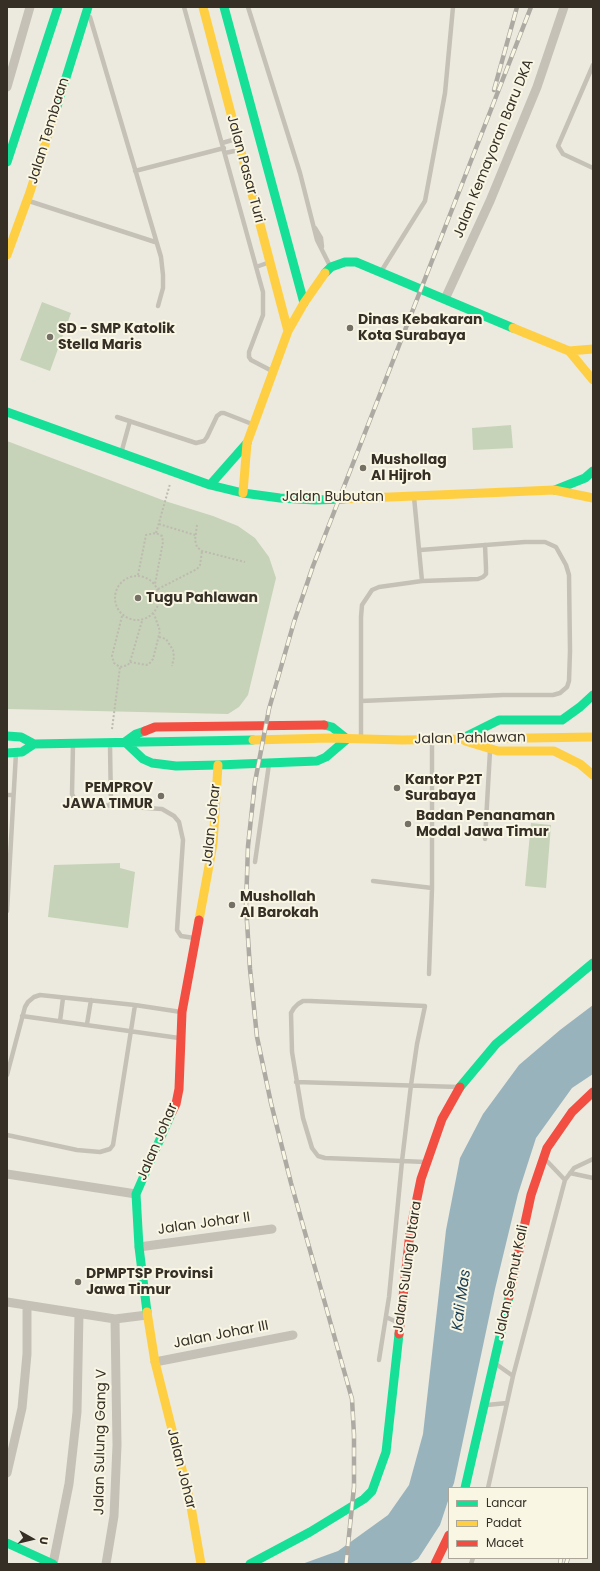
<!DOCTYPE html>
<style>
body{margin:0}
#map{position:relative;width:600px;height:1571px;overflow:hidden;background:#eceade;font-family:Poppins,sans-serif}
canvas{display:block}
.frame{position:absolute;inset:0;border:8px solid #352f26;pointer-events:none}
.legend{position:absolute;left:448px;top:1487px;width:140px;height:72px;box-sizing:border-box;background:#f9f6e4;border:1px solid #aba698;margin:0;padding:5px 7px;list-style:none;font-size:12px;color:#352f26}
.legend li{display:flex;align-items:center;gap:8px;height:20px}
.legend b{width:20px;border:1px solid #aba698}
.north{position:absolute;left:12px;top:1519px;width:40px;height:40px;-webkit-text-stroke:3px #f9f6e4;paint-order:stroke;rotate:98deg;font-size:11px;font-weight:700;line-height:16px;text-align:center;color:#352f26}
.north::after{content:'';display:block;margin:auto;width:14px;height:18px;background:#352f26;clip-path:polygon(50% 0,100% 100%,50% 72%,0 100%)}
</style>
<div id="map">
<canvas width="600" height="1571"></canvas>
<div class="frame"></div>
<ul class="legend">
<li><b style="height:5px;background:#16e098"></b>Lancar</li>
<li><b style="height:5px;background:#ffcf43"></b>Padat</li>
<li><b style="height:5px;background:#f24e42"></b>Macet</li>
</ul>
<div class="north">U</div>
</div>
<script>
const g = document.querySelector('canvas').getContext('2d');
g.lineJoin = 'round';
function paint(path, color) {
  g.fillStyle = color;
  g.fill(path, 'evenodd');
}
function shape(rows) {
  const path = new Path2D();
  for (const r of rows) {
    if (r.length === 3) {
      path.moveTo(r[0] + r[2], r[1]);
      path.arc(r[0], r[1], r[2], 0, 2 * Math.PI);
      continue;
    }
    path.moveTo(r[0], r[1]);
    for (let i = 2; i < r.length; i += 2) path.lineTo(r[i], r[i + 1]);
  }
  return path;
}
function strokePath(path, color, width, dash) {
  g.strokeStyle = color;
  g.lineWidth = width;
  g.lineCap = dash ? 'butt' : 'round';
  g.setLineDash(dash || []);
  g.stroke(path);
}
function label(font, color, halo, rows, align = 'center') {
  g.font = font + ' Poppins,sans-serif';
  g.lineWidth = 4;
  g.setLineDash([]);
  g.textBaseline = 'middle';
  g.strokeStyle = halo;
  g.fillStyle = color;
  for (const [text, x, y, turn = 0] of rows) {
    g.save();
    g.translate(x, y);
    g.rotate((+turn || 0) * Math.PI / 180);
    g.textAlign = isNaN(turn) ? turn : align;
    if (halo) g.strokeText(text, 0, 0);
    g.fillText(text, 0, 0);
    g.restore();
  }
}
const green = shape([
 [42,302,71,313,50,371,20,360],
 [511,425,513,448,473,450,472,428],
 [7,441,165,501,213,516,238,526,255,538,269,557,276,578,248,695,239,707,228,714,7,709],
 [531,823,551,825,546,888,525,886],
 [120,863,120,868,135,872,128,928,48,917,54,865]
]);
const water = shape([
 [593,1005,593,1074,572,1088,536,1138,518,1194,495,1289,454,1483,452,1488,449,1488,449,1498,440,1525,418,1559,409,1564,302,1564,338,1551,388,1515,409,1485,423,1434,446,1230,460,1158,483,1114,519,1065,560,1030]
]);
const path = shape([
 [159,524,195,535],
 [197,525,195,540,197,547,202,551,245,562],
 [156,533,170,484],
 [138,575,146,535,156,533,162,536,163,542,155,584],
 [137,598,22],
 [158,589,197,569,200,565,202,551],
 [122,616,112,656,114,663,120,667,128,665,130,662,142,621],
 [159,637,166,639,173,650,174,657,172,666],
 [130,662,146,665,149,664,153,659,160,631,154,614],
 [112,729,120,667]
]);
const lane = shape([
 [184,7,263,292,263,315,249,352,249,357,251,360,272,371],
 [248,7,300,173,317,240,330,266],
 [90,17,161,257,163,275,163,288,158,306],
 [593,65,558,146,563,154,593,168],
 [222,143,236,139],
 [225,153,239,150],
 [135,171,224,148],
 [29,201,155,242],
 [315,228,321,238,322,247],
 [256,267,270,262],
 [382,270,425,201,445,93,453,7],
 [117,417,196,443,204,441,207,437,217,416,221,413,224,413,252,424],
 [122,450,130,421],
 [422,581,478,579,483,577,486,574,486,568,485,545],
 [361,701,503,695,553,695,560,693,567,687,569,681,570,651,569,575,566,565,556,547,545,542,525,542,420,550],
 [361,736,361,617,362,605,372,590,379,587,422,581,414,497],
 [73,744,72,794,76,802,84,804,162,809,174,816,179,822,183,840,177,930,181,936,194,938],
 [110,745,111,806],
 [7,795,13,795],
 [485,839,490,751],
 [255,862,269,764],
 [373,881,432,888,429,974],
 [432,888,432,742],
 [7,911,16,753],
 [22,1016,179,1038],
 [60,1021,63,998],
 [87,1024,91,1000],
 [7,1075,25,1007,28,1002,34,997,40,995,135,1005,181,1012],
 [296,1082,459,1087],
 [7,1135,77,1150,100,1152,110,1149,113,1145,135,1005],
 [545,1159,565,1180],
 [570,1173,593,1178],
 [386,1317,399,1323],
 [379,1360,389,1297,402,1161,411,1085,417,1044,425,1006,310,1001,303,1001,298,1004,294,1008,291,1013,292,1052,303,1118,312,1148,318,1156,325,1158,402,1161,426,1162],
 [496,1364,513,1376],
 [487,1405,507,1403],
 [488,1488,513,1376,565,1180,574,1168,593,1159],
 [471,1564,473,1558]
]);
const street = shape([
 [7,87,30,7],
 [445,299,490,201,537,87,564,7],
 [7,1174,136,1194],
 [139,1247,272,1229],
 [7,1302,115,1319,147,1315],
 [155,1362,293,1335],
 [7,1473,22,1408,27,1354,27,1306],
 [53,1564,69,1484,77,1412,79,1314],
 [106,1564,114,1516,117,1445,115,1319]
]);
const fast = shape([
 [224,7,304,303],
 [55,113,88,7],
 [7,162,58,7],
 [325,273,331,267,345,262,356,262,513,328],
 [7,412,210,485,243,493,280,498,315,500,344,499],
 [210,485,247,443],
 [555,490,585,478,593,471],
 [145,731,136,734,125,742,143,759,152,763,176,766,218,765,317,761,326,757,347,739,332,727,324,725],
 [7,736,21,737,34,744,253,740],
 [463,738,499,720,562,720,580,707,593,695],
 [7,753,22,752,34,744],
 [460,1087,496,1044,593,963],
 [147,1312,139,1247,136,1194,172,1112],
 [465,1488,509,1297],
 [7,1543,53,1564],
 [250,1564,310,1532,364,1499,372,1491,386,1452,399,1334]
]);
const slow = shape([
 [203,7,288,331],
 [7,255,30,192,55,113],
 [513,328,569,351,593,349],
 [569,351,593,380],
 [243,493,247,443,288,331,304,303,325,273],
 [344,499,554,490,593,498],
 [253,740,329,738,402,740,593,737],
 [465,741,498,751,554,751,580,764,593,775],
 [199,920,213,844,218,765],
 [147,1312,155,1362,190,1501,201,1564]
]);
const jam = shape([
 [145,731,155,727,324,725],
 [172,1112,176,1104,179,1089,182,1012,199,920],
 [509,1297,531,1195,547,1148,572,1112,593,1092],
 [399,1334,410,1232,421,1179,442,1119,460,1087],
 [435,1564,449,1535]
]);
const rail = shape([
 [494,90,517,7],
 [346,1564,354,1487,354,1435,352,1399,291,1183,271,1103,257,1037,250,969,246,906,248,846,255,782,269,709,294,622,313,566,531,7],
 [560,1564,561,1558],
 [566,1564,568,1558]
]);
const markers = [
 [350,328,4,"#757066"],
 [50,337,4,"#757066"],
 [363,468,4,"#757066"],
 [138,598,4,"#757066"],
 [397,788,4,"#757066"],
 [161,796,4,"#757066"],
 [408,824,4,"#757066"],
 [232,905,4,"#757066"],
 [78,1282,4,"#757066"]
];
const streetNames = [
 ["Jalan Tembaan",49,131,-73],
 ["Jalan Kemayoran Baru DKA",494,149,-68],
 ["Jalan Pasar Turi",245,169,75],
 ["Jalan Bubutan",333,497],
 ["Jalan Pahlawan",470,739,-1],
 ["Jalan Johar",212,825,-84],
 ["Jalan Johar",158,1142,-67],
 ["Jalan Johar II",204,1224,-8],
 ["Jalan Sulung Utara",408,1267,-82],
 ["Jalan Semut Kali",512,1282,-78],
 ["Jalan Johar III",221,1335,-11],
 ["Jalan Sulung Gang V",101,1442,-89],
 ["Jalan Johar",181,1469,76]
];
const poiNames = [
 ["Dinas Kebakaran",358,320],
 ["Kota Surabaya",358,336],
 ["SD - SMP Katolik",58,329],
 ["Stella Maris",58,345],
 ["Mushollag",371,460],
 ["Al Hijroh",371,476],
 ["Tugu Pahlawan",146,598],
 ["Kantor P2T",405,780],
 ["Surabaya",405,796],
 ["PEMPROV",153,788,"right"],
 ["JAWA TIMUR",153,804,"right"],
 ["Badan Penanaman",416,816],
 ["Modal Jawa Timur",416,832],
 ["Mushollah",240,897],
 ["Al Barokah",240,913],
 ["DPMPTSP Provinsi",86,1274],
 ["Jawa Timur",86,1290]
];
const waterNames = [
 ["Kali Mas",462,1300,-82]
];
paint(green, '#c6d3b8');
paint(water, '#99b3bd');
strokePath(path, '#bdbab0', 2, [2, 2]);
strokePath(lane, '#c5c1b7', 4.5);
strokePath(street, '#c5c1b7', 9);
strokePath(fast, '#16e098', 9);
strokePath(slow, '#ffcf43', 9);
strokePath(jam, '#f24e42', 9);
strokePath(rail, '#acaaa2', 4.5);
strokePath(rail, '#f9f6e4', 3, [9]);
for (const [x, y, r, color] of markers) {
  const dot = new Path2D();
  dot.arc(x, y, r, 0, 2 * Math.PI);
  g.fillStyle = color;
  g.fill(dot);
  strokePath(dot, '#f9f6e4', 1.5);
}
label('14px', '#352f26', '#f9f6e4', streetNames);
label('bold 14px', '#352f26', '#f9f6e4', poiNames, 'left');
label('italic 15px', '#1a4057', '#f9f6e4', waterNames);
</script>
